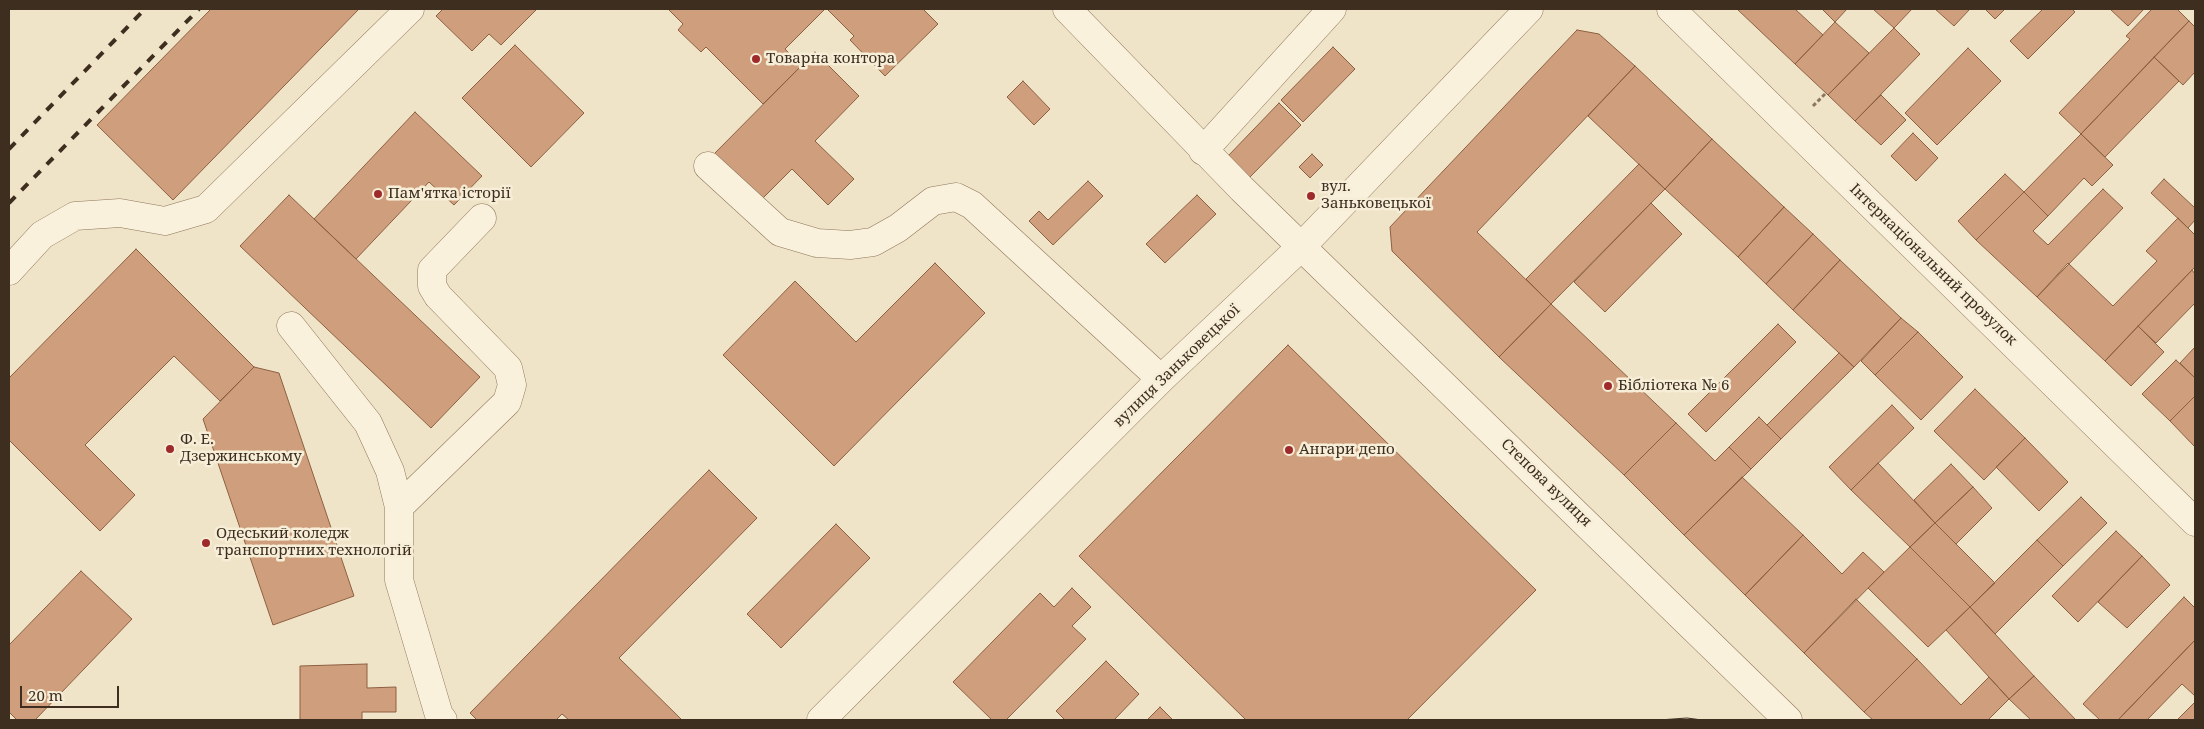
<!DOCTYPE html>
<meta charset="utf-8">
<style>
body{margin:0}
#map{position:relative;width:2204px;height:729px;overflow:hidden;background:#f0e4c8;font-family:"Noto Serif",serif}
canvas{display:block}
.frame{position:absolute;inset:0;border:10px solid #3d2e20;pointer-events:none}
.scale{position:absolute;left:20px;top:686px;width:99px;height:22px;box-sizing:border-box;border:2px solid #3d2e20;border-top:0;padding-left:6px;font-size:15px;line-height:18px;white-space:nowrap;color:#3d2e20;-webkit-text-stroke:4px #f7eed8;paint-order:stroke}
</style>
<div id="map">
<canvas width="2204" height="729"></canvas>
<div class="frame"></div>
<div class="scale">20 m</div>
</div>
<script>
const g = document.querySelector('canvas').getContext('2d');
g.lineJoin = 'round';
function paint(path, color) {
  g.fillStyle = color;
  g.fill(path, 'evenodd');
}
function shape(rows) {
  const path = new Path2D();
  for (const r of rows) {
    path.moveTo(r[0], r[1]);
    for (let i = 2; i < r.length; i += 2) path.lineTo(r[i], r[i + 1]);
  }
  return path;
}
function strokePath(path, color, width, dash) {
  g.strokeStyle = color;
  g.lineWidth = width;
  g.lineCap = dash ? 'butt' : 'round';
  g.setLineDash(dash || []);
  g.stroke(path);
}
function label(font, color, halo, rows, align = 'center') {
  g.font = font + ' "Noto Serif",serif';
  g.lineWidth = 5;
  g.setLineDash([]);
  g.textBaseline = 'middle';
  g.strokeStyle = halo;
  g.fillStyle = color;
  for (const [text, x, y, turn = 0] of rows) {
    g.save();
    g.translate(x, y);
    g.rotate((+turn || 0) * Math.PI / 180);
    g.textAlign = isNaN(turn) ? turn : align;
    if (halo) g.strokeText(text, 0, 0);
    g.fillText(text, 0, 0);
    g.restore();
  }
}
const building = shape([
 [211,9,359,9,173,200,97,125,211,9],
 [443,9,537,9,501,45,489,34,472,51,436,16,443,9],
 [668,9,825,9,785,49,801,66,763,104,706,47,701,52,678,30,683,24,668,9],
 [827,9,923,9,938,24,885,76,850,40,854,36,827,9],
 [1737,9,1795,9,1823,35,1795,64,1737,9],
 [1822,9,1847,9,1835,22,1822,9],
 [1873,9,1912,9,1894,28,1873,9],
 [1935,9,1970,9,1954,26,1935,9],
 [1985,9,2005,9,1995,19,1985,9],
 [2043,9,2072,9,2075,12,2028,59,2010,41,2043,9],
 [2110,9,2144,9,2128,26,2110,9],
 [2152,9,2177,9,2189,21,2081,134,2059,113,2130,39,2126,36,2152,9],
 [2189,21,2195,27,2195,72,2183,85,2154,57,2189,21],
 [1835,22,1869,53,1828,95,1795,64,1835,22],
 [1894,28,1920,54,1855,121,1828,95,1894,28],
 [1577,30,1599,34,1635,66,1477,232,1551,304,1499,357,1392,251,1390,227,1577,30],
 [515,45,584,113,531,167,462,98,515,45],
 [1333,47,1355,69,1303,122,1281,100,1333,47],
 [1968,48,2001,81,1937,145,1905,113,1968,48],
 [815,52,859,96,815,141,854,179,828,205,792,169,760,201,713,155,815,52],
 [2154,57,2179,81,2105,157,2081,134,2154,57],
 [1635,66,1712,139,1665,189,1588,116,1635,66],
 [1023,81,1050,109,1034,125,1007,97,1023,81],
 [1881,95,1906,120,1881,145,1855,121,1881,95],
 [1279,103,1301,125,1250,177,1228,156,1279,103],
 [415,112,482,176,454,205,429,182,356,259,314,219,415,112],
 [1913,133,1938,158,1916,181,1891,156,1913,133],
 [2081,134,2113,165,2092,186,2084,178,2048,216,2024,192,2081,134],
 [1712,139,1784,207,1738,257,1665,189,1712,139],
 [1312,154,1323,165,1310,178,1299,167,1312,154],
 [1639,164,1665,189,1551,304,1526,279,1639,164],
 [2005,174,2024,192,1976,240,1958,221,2005,174],
 [2164,179,2195,208,2195,220,2188,228,2151,193,2164,179],
 [1088,181,1103,196,1053,245,1029,221,1039,211,1048,220,1088,181],
 [2103,189,2123,208,2037,297,1976,240,2024,192,2048,216,2033,231,2048,245,2103,189],
 [289,195,480,377,431,428,240,246,289,195],
 [1197,195,1216,214,1165,263,1146,244,1197,195],
 [1651,203,1682,234,1605,312,1574,282,1651,203],
 [1784,207,1813,234,1766,284,1738,257,1784,207],
 [2178,218,2195,235,2195,267,2105,361,2037,297,2068,263,2113,306,2157,261,2146,251,2178,218],
 [1813,234,1840,260,1793,310,1766,284,1813,234],
 [136,249,254,367,220,401,174,356,85,445,135,495,100,531,9,440,9,378,136,249],
 [1840,260,1901,318,1854,367,1793,310,1840,260],
 [935,263,985,313,834,466,723,355,795,281,856,342,935,263],
 [2192,270,2195,274,2195,303,2156,343,2138,326,2192,270],
 [1551,304,1676,423,1624,475,1499,357,1551,304],
 [1901,318,1918,332,1875,375,1861,361,1901,318],
 [1778,324,1796,342,1706,432,1688,414,1778,324],
 [2138,326,2164,352,2131,386,2105,361,2138,326],
 [1918,332,1963,377,1921,420,1875,375,1918,332],
 [1288,345,1536,590,1407,720,1246,720,1079,556,1288,345],
 [2195,347,2195,378,2180,363,2195,347],
 [1839,353,1854,367,1781,439,1767,425,1839,353],
 [2176,360,2195,378,2195,396,2170,421,2142,394,2176,360],
 [254,367,279,373,354,596,273,625,203,419,254,367],
 [1975,389,2025,438,1984,480,1934,431,1975,389],
 [2195,396,2195,447,2170,421,2195,396],
 [1892,405,1914,428,1851,490,1829,467,1892,405],
 [1759,417,1781,439,1751,469,1729,447,1759,417],
 [1676,423,1715,461,1729,447,1751,469,1684,535,1624,475,1676,423],
 [2025,438,2068,482,2039,511,1996,467,2025,438],
 [1878,463,1935,523,1910,547,1851,490,1878,463],
 [1951,464,1973,487,1935,523,1914,500,1951,464],
 [709,470,757,518,619,658,682,720,569,720,562,714,556,720,477,720,470,713,709,470],
 [1742,477,1803,535,1745,595,1684,535,1742,477],
 [1973,487,1992,508,1956,544,1935,523,1973,487],
 [2081,497,2107,523,2063,566,2037,540,2081,497],
 [1935,523,1995,583,1970,607,1910,547,1935,523],
 [836,524,870,558,781,648,747,614,836,524],
 [2116,531,2142,556,2078,622,2052,596,2116,531],
 [1803,535,1842,574,1863,552,1884,572,1804,653,1745,595,1803,535],
 [2037,540,2063,566,1995,634,1970,607,2037,540],
 [1910,547,1970,607,1928,647,1868,588,1910,547],
 [2142,556,2170,585,2127,628,2098,602,2142,556],
 [81,571,132,619,35,720,17,720,9,712,9,645,81,571],
 [1072,588,1091,607,1072,626,1086,639,1006,720,992,720,953,682,1040,593,1054,607,1072,588],
 [2184,597,2195,608,2195,640,2118,720,2100,720,2083,704,2184,597],
 [1856,599,1917,659,1864,712,1804,653,1856,599],
 [1970,607,2034,676,2009,699,1946,630,1970,607],
 [2195,640,2195,696,2182,684,2147,720,2118,720,2195,640],
 [1917,659,1961,705,1989,677,2009,699,1988,720,1873,720,1864,712,1917,659],
 [1106,661,1139,694,1114,720,1065,720,1056,711,1106,661],
 [367,664,367,688,396,687,396,712,362,712,362,720,300,720,300,666,367,664],
 [2034,676,2076,720,2031,720,2009,699,2034,676],
 [2195,702,2195,720,2177,720,2195,702],
 [1160,707,1173,720,1147,720,1160,707]
]);
const path = shape([
 [1813,106,1826,93]
]);
const minor = shape([
 [1067,9,1242,189,1788,720],
 [1671,9,2195,522],
 [1203,151,1332,9],
 [708,166,780,232,817,243,850,245,873,242,898,228,933,201,956,197,972,205,1161,379],
 [9,271,42,235,75,216,120,213,165,221,206,209,410,9],
 [291,326,368,423,390,471,399,507,399,580,439,715,443,720],
 [399,507,507,402,512,385,508,368,438,296,432,286,432,270,482,218],
 [821,720,1161,379,1302,246,1529,9]
]);
const tram = shape([
 [1659,720,1687,718,1702,720]
]);
const rail = shape([
 [9,149,145,9],
 [9,203,199,9]
]);
const markers = [
 [756,59,5,"#9e2a2b"],
 [378,194,5,"#9e2a2b"],
 [1311,196,5,"#9e2a2b"],
 [1608,386,5,"#9e2a2b"],
 [170,449,5,"#9e2a2b"],
 [1289,450,5,"#9e2a2b"],
 [206,543,5,"#9e2a2b"]
];
const poiNames = [
 ["Товарна контора",766,59],
 ["вул.",1321,187],
 ["Заньковецької",1321,204],
 ["Пам'ятка історії",388,194],
 ["Бібліотека № 6",1618,386],
 ["Ф. Е.",180,440],
 ["Дзержинському",180,457],
 ["Ангари депо",1299,450],
 ["Одеський коледж",216,534],
 ["транспортних технологій",216,551]
];
const streetNames = [
 ["Інтернаціональний провулок",1933,265,44],
 ["вулиця Заньковецької",1177,366,-44],
 ["Степова вулиця",1546,483,44]
];
paint(building, '#cf9f7d');
strokePath(building, '#8d5f41', 1);
strokePath(minor, '#8d765c', 29);
strokePath(path, '#8d765c', 3, [4, 2.5]);
strokePath(minor, '#faf1dc', 28);
strokePath(tram, '#3d2e20', 1);
strokePath(rail, '#3d2e20', 4, [9, 9]);
for (const [x, y, r, color] of markers) {
  const dot = new Path2D();
  dot.arc(x, y, r, 0, 2 * Math.PI);
  g.fillStyle = color;
  g.fill(dot);
  strokePath(dot, '#f7eed8', 2);
}
label('15px', '#3d2e20', '#f7eed8', poiNames, 'left');
label('15px', '#3d2e20', '#f7eed8', streetNames);
</script>
